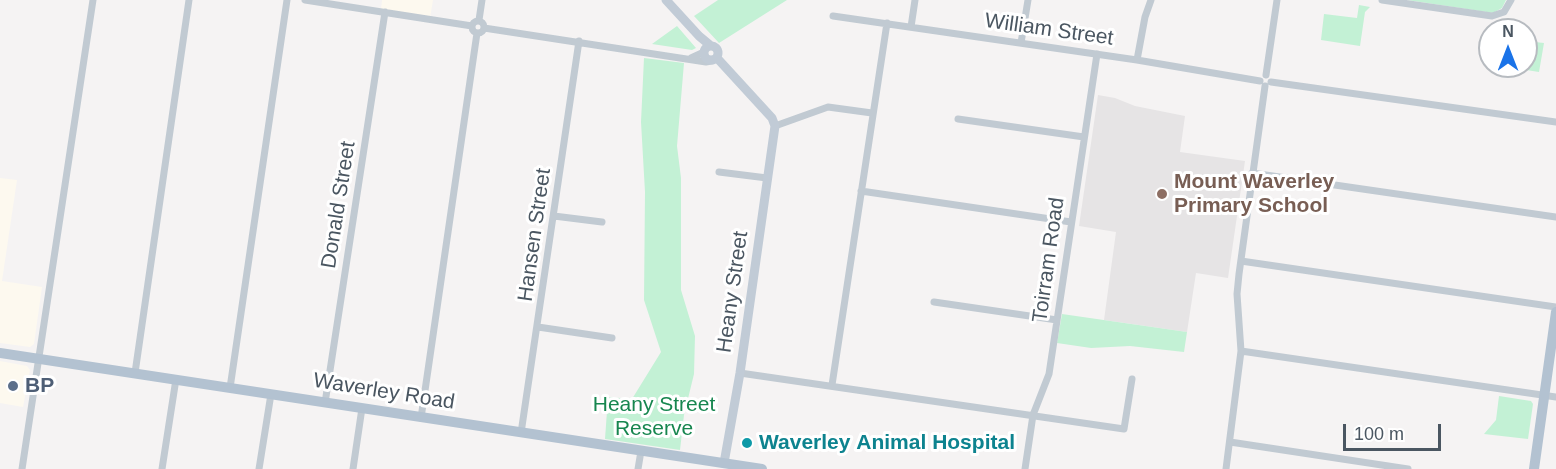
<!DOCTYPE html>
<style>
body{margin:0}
#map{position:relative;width:1556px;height:469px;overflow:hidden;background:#f5f3f3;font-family:Helvetica,sans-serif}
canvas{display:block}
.north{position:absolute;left:1478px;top:18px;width:60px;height:60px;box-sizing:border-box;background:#fff;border:2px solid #b7bbc0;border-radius:50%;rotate:0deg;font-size:16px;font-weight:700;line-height:24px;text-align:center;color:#4a5661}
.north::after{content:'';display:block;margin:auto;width:21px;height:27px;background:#1a73e8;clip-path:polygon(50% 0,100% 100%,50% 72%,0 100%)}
.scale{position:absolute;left:1343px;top:424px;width:98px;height:27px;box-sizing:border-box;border:3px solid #4a5661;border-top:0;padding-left:8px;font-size:18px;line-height:21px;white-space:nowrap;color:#4a5661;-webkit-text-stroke:4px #fff;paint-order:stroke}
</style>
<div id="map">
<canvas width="1556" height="469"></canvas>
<div class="north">N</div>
<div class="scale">100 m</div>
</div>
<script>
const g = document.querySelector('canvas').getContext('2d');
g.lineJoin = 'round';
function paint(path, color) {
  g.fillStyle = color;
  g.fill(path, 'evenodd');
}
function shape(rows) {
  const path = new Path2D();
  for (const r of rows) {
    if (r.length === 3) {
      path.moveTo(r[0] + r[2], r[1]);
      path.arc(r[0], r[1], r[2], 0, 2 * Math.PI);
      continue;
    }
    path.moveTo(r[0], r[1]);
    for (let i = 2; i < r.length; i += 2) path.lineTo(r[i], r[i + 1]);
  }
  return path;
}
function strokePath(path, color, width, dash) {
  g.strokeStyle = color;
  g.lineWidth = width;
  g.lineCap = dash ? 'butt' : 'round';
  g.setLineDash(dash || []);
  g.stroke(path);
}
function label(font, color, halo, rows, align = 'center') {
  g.font = font + ' Helvetica,sans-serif';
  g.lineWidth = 6;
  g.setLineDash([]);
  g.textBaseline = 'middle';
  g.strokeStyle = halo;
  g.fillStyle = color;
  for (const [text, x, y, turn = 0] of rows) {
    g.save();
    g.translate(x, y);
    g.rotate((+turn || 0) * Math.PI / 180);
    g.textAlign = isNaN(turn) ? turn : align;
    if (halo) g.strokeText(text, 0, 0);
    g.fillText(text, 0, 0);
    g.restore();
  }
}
const commercial = shape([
 [382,0,433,0,430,18,381,10],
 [0,178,17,180,2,281,42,287,34,344,30,347,0,343],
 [0,361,27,366,30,370,23,407,0,403]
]);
const education = shape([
 [1098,95,1115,98,1135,106,1185,116,1180,152,1245,161,1228,278,1196,273,1187,332,1104,320,1116,232,1079,226]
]);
const green = shape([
 [718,0,787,0,719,43,694,16],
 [1407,0,1506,0,1502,8,1493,13],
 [1359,5,1370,7,1365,12,1360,46,1321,40,1324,14,1357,18],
 [677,26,696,48,692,50,652,44],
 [1526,41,1544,43,1539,72,1501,66,1526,66],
 [644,58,684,63,677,146,681,178,681,290,695,336,694,374,684,415,680,450,605,439,608,397,632,399,661,352,644,300,645,192,641,122],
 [1062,314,1187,332,1184,352,1130,346,1091,348,1057,343],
 [1499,396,1531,401,1533,404,1528,439,1484,434,1496,420]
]);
const street = shape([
 [305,0,472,26],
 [1382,0,1492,16,1504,12,1511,0],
 [833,16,1137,60,1260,81],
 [479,20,482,0],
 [478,27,6],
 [911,27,915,0],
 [484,28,706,62,711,61],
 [1021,43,1028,0],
 [691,58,704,52],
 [1137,60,1145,17,1151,0],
 [1266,75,1277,0],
 [1271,82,1556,122],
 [958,119,1084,137],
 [775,126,828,107,872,113],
 [719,172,767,178],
 [1252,173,1556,217],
 [861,191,1071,222],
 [554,216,602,222],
 [1241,261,1556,307],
 [934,302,1057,320],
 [538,327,612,338],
 [1241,351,1556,397],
 [135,373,189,0],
 [740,373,1124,429,1132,379],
 [832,385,887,23],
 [230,388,287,0],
 [325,403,385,12],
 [421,418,477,33],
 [521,433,579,41],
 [1230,442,1408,469],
 [22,469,93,0],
 [162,469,176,379],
 [259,469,271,394],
 [353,469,362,408],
 [638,469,641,451],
 [1025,469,1033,415,1049,374,1097,54],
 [1226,469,1241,351,1237,294,1239,274,1265,86]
]);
const secondary = shape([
 [666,0,699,36,711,46],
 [711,53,7],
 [717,58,772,118,775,126,740,373,724,463]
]);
const primary = shape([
 [0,353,762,469],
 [1534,469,1556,312]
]);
const markers = [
 [1162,194,6,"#8d6e63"],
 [13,386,6,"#5c6f8a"],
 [747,443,6,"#0f9aa8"]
];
const streetNames = [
 ["William Street",1049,30,8],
 ["Donald Street",339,205,-81],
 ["Hansen Street",535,235,-82],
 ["Toirram Road",1049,260,-82],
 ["Heany Street",733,292,-82],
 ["Waverley Road",384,392,9]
];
const educationNames = [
 ["Mount Waverley",1174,182],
 ["Primary School",1174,206]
];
const serviceNames = [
 ["BP",25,386]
];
const parkNames = [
 ["Heany Street",654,405],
 ["Reserve",654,429]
];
const cultureNames = [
 ["Waverley Animal Hospital",759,443]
];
paint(commercial, '#fdf9ef');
paint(education, '#e6e4e5');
paint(green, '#c3f1d5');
strokePath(street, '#c1cad2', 7);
strokePath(secondary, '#c1cbd6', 9);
strokePath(primary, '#b3c2d1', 10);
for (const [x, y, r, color] of markers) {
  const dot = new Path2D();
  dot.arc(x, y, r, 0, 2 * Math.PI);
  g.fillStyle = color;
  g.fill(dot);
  strokePath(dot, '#fff', 2);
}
label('21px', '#4a5661', '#fff', streetNames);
label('bold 21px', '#785e54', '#fff', educationNames, 'left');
label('bold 21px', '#4e5e75', '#fff', serviceNames, 'left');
label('21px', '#17864f', '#fff', parkNames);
label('bold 21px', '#0d838f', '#fff', cultureNames, 'left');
</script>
